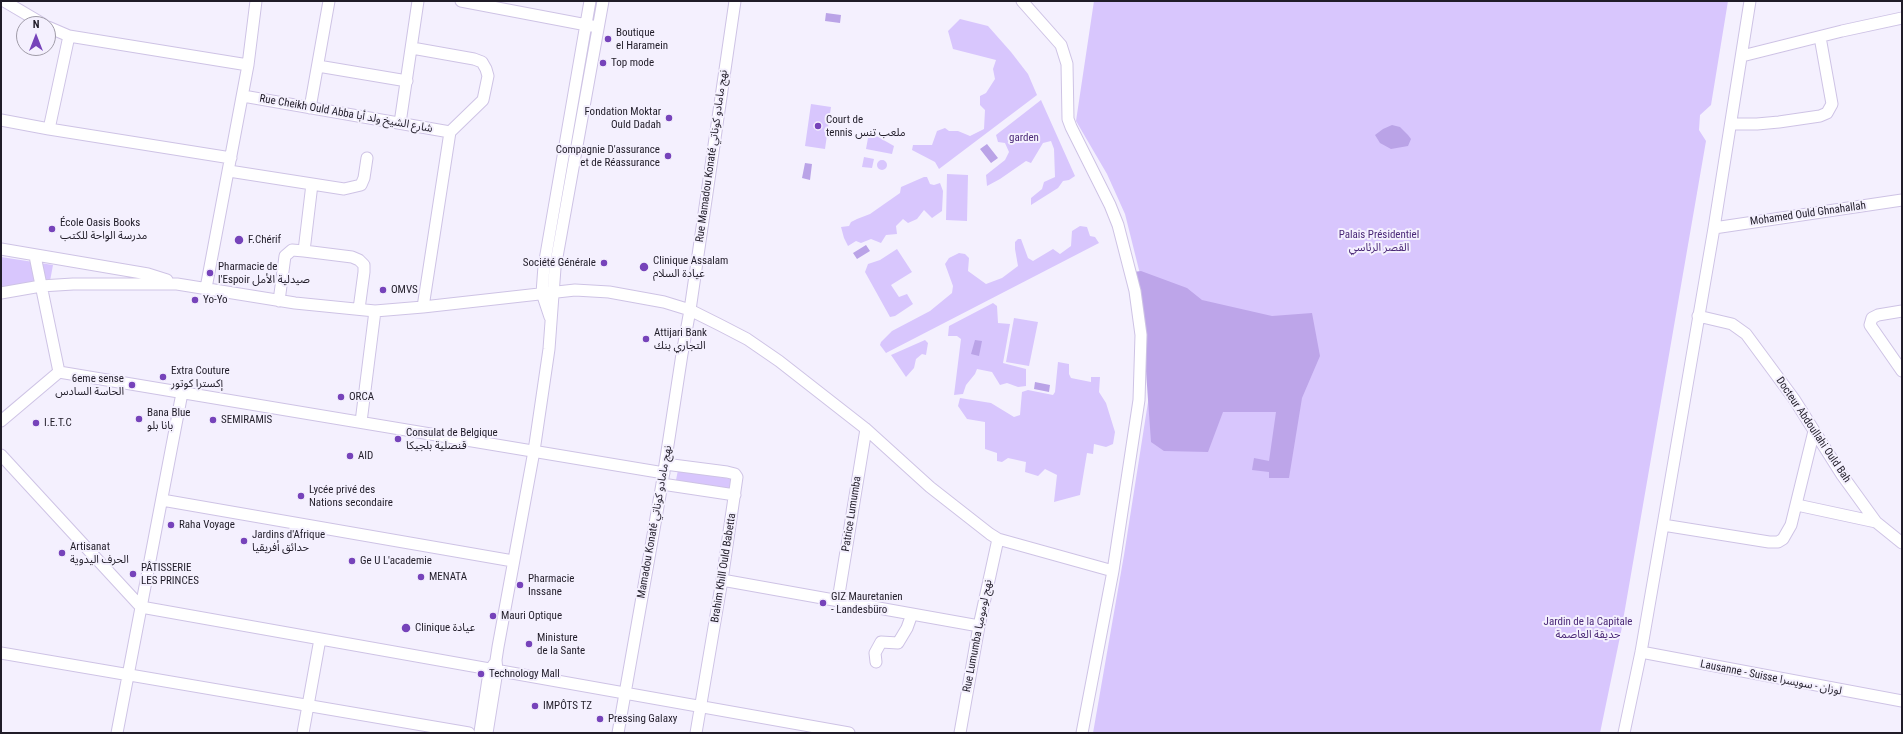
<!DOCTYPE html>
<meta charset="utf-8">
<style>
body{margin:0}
#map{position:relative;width:1903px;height:734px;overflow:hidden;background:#f4f0fe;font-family:"Roboto Condensed",sans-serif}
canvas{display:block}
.frame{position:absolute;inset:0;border:2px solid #201c28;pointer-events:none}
.north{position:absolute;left:16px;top:16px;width:40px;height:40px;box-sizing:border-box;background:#f4f0fe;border:1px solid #9f9ba8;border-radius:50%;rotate:0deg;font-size:11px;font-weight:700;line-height:16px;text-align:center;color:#201c28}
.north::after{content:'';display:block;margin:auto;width:14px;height:18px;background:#7643ba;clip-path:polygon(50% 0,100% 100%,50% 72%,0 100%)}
</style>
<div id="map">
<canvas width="1903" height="734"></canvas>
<div class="frame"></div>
<div class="north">N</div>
</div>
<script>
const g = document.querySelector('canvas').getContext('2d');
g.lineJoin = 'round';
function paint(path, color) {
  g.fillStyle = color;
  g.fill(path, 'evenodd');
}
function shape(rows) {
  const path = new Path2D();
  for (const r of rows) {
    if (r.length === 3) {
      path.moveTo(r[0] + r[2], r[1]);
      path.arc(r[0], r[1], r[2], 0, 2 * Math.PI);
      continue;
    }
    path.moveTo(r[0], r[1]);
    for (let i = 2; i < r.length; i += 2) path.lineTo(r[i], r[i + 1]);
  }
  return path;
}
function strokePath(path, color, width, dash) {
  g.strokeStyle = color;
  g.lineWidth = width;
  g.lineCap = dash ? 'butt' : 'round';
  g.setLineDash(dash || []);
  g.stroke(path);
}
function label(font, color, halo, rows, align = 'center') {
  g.font = font + ' "Roboto Condensed","Noto Sans Arabic",sans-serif';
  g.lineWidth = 4;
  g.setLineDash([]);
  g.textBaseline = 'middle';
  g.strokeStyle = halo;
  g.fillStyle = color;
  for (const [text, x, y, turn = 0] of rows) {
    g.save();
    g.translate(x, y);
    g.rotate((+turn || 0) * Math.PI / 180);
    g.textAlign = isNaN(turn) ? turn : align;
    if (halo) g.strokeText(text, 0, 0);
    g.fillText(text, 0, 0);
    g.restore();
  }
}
const green = shape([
 [1094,1,1728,1,1711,105,1700,115,1699,130,1706,141,1621,632,1600,733,1093,733,1124,555,1151,383,1145,294,1125,214,1107,174,1076,121],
 [960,19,988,26,1011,52,1028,74,1037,95,939,169,935,162,912,150,913,145,932,145,937,131,945,128,949,131,958,131,970,136,984,129,985,110,980,105,980,96,986,93,995,79,993,69,996,60,953,49,948,31],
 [1041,100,1075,176,1069,180,1063,181,1058,188,1031,205,1031,198,1042,189,1044,182,1055,177,1054,149,1051,141,1043,143,1031,163,1026,161,1000,179,987,186,986,175,1005,160,1009,152,1005,143,998,142,996,135],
 [811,104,831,107,825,149,805,146],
 [866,130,894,146,892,154,866,149,868,138,864,136],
 [864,157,874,159,872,168,862,167],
 [882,165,5],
 [947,174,968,175,967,221,946,220],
 [924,177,927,177,930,184,934,185,940,183,943,191,942,211,932,218,924,210,917,219,908,223,903,219,896,226,897,234,886,235,881,243,871,239,861,243,856,241,848,246,844,238,841,227,849,226,851,222,857,219,870,214,900,193,901,187],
 [1080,226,1087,227,1090,236,1095,237,1099,243,886,353,880,345,881,342,892,331,930,311,952,293,953,286,945,264,949,258,959,253,965,254,969,258,968,271,986,284,1002,278,1018,266,1015,249,1015,242,1018,239,1021,239,1028,258,1033,261,1053,249,1060,254,1071,246,1072,231],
 [897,249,912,272,891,285,899,297,907,294,913,304,895,316,890,317,865,272,868,264,880,260],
 [1,257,53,265,50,281,1,291],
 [993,303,997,306,998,323,1010,324,1003,363,1026,369,1026,386,1018,387,1007,383,1000,385,992,372,977,369,975,374,966,385,963,394,954,395,961,339,957,336,948,336,949,326],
 [1014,318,1038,322,1029,366,1006,362],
 [925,340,928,343,926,355,922,354,916,359,914,368,906,377,891,355],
 [1058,362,1069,364,1069,374,1071,378,1091,382,1091,377,1100,377,1099,392,1106,403,1115,432,1113,444,1106,447,1094,444,1093,454,1087,453,1080,495,1054,502,1057,475,1045,469,1038,476,1025,472,1026,462,1008,458,1002,462,997,461,997,453,985,449,985,422,967,419,958,406,960,398,991,403,1014,417,1020,415,1022,392,1028,390,1053,395,1055,392],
 [678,470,731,479,729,493,675,485]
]);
const forest = shape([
 [1141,271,1187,288,1202,300,1272,316,1312,313,1320,356,1302,398,1289,478,1269,478,1269,472,1252,470,1254,458,1269,461,1276,412,1223,412,1208,452,1164,451,1151,442,1145,357,1133,272]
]);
const water = shape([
 [826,13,841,15,840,23,825,21],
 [1392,125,1400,127,1408,135,1411,139,1408,146,1391,149,1380,143,1375,135,1383,129],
 [987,144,998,158,991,163,980,149],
 [805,163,812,164,810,180,802,178],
 [866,245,870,251,857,259,853,253],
 [975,340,982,341,979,356,971,354],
 [1035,382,1050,385,1049,392,1034,389]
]);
const minor = shape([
 [4,1,43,24],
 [461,1,592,26],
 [1022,1,1061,45,1067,64,1068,119,1071,127,1110,205,1118,225,1135,291,1141,335,1139,400,1113,571,1082,733],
 [48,27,69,36,248,65],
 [412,48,474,59,482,62,486,69,488,76,483,100,450,132,423,307],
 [1742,56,1842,31,1902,18],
 [318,66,407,81],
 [243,96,450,132],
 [310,108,329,1],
 [1,120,49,129,231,158],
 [400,123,418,1],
 [1731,124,1757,124,1779,122,1820,116,1827,113,1832,104,1820,37],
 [49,129,69,36],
 [229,171,344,189,361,185,364,178,367,158],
 [1714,228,1902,200],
 [1,249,148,274,167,280],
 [304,251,312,184],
 [35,256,59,372],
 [206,288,248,65,256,1],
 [1,293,41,286,73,284,177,284,295,303,375,311,423,307,575,290,609,292,664,302,690,310,720,325,747,339,779,361,866,429,930,487,990,534,998,539,1113,571],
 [279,301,285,256,292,250,304,251,352,257,359,260,364,265,364,272,359,309],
 [1902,311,1878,315,1872,318,1870,325,1902,371],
 [1698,316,1732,324,1746,334,1794,399,1842,475,1876,522,1902,543],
 [550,317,542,293,544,266,590,1],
 [1,421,59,372,664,473],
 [361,422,375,311],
 [1,455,141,607,849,733],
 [665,464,727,472,735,474,737,477,722,580,696,733],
 [662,484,735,495],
 [162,500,513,561],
 [1797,505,1876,522],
 [1663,525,1769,542,1778,542,1783,539,1791,525,1814,431],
 [722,580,979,626],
 [838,600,866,429],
 [1641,652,1902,701],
 [1,653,469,733],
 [876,662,875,653,881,642,898,643,907,628,912,614],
 [480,732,488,679,490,670,494,664],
 [117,733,182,393],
 [303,733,320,639],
 [487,733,497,671,496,660,498,647,534,451,549,349,555,268,603,1],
 [618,733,662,484,682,354,690,310,735,1],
 [960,733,979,626,998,539],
 [1624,733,1641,652,1663,525,1714,228,1750,1]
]);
const markers = [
 [608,39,4,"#7643ba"],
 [603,63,4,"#7643ba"],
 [669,118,4,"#7643ba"],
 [818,126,4,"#7643ba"],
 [668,156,4,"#7643ba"],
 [52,229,4,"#7643ba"],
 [239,240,5,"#7643ba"],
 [604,263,4,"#7643ba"],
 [644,267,5,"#7643ba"],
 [210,273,4,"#7643ba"],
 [383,290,4,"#7643ba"],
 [195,300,4,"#7643ba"],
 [646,339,4,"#7643ba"],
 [163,377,4,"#7643ba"],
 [132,385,4,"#7643ba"],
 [341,397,4,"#7643ba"],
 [139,419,4,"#7643ba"],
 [213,420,4,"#7643ba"],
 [36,423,4,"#7643ba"],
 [398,439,4,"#7643ba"],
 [350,456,4,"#7643ba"],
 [301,496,4,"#7643ba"],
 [171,525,4,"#7643ba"],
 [244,541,4,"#7643ba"],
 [62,553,4,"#7643ba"],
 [352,561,4,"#7643ba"],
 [133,574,4,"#7643ba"],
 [421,577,4,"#7643ba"],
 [520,585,4,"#7643ba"],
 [823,603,4,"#7643ba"],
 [493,616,4,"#7643ba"],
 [406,628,5,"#7643ba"],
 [529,644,4,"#7643ba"],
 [481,674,4,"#7643ba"],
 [535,706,4,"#7643ba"],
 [600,719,4,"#7643ba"]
];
const poiNames = [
 ["Boutique",616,33],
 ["el Haramein",616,46],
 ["Top mode",611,63],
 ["Fondation Moktar",661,112,"right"],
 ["Ould Dadah",661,125,"right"],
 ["Court de",826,120],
 ["tennis ملعب تنس",826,133],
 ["Compagnie D'assurance",660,150,"right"],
 ["et de Réassurance",660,163,"right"],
 ["École Oasis Books",60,223],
 ["مدرسة الواحة للكتب",60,236],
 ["F.Chérif",248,240],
 ["Clinique Assalam",653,261],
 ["عيادة السلام",653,274],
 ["Société Générale",596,263,"right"],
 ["Pharmacie de",218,267],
 ["l'Espoir صيدلية الأمل",218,280],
 ["OMVS",391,290],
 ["Yo-Yo",203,300],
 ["Attijari Bank",654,333],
 ["التجاري بنك",654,346],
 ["Extra Couture",171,371],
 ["إكسترا كوتور",171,384],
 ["6eme sense",124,379,"right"],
 ["الحاسة السادس",124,392,"right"],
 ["ORCA",349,397],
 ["Bana Blue",147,413],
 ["بانا بلو",147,426],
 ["SEMIRAMIS",221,420],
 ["I.E.T.C",44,423],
 ["Consulat de Belgique",406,433],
 ["قنصلية بلجيكا",406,446],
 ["AID",358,456],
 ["Lycée privé des",309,490],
 ["Nations secondaire",309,503],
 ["Raha Voyage",179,525],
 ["Jardins d'Afrique",252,535],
 ["حدائق أفريقيا",252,548],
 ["Artisanat",70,547],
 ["الحرف اليدوية",70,560],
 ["Ge U L'academie",360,561],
 ["PÂTISSERIE",141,568],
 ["LES PRINCES",141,581],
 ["MENATA",429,577],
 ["Pharmacie",528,579],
 ["Inssane",528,592],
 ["GIZ Mauretanien",831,597],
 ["- Landesbüro",831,610],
 ["Mauri Optique",501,616],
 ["Clinique عيادة",415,628],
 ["Ministure",537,638],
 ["de la Sante",537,651],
 ["Technology Mall",489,674],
 ["IMPÔTS TZ",543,706],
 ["Pressing Galaxy",608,719]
];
const streetNames = [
 ["Rue Cheikh Ould Abba شارع الشيخ ولد أبا",346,114,10],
 ["Rue Mamadou Konaté نهج مامادو كوناتي",712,156,-82],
 ["Mohamed Ould Ghnahallah",1808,214,-8],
 ["Docteur Abdoullahi Ould Bah",1813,430,56],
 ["Patrice Lumumba",852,514,-81],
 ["Mamadou Konaté نهج مامادو كوناتي",655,522,-80],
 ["Brahim Khill Ould Babetta",724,568,-81],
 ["Rue Lumumba نهج لومومبا",978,636,-79],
 ["Lausanne - Suisse لوزان - سويسرا",1771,678,11]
];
const parkNames = [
 ["garden",1024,138],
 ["Palais Présidentiel",1379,235],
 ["القصر الرئاسي",1379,248],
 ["Jardin de la Capitale",1588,622],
 ["حديقة العاصمة",1588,635]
];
paint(green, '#d8c6fd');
paint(forest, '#bda5e9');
paint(water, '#baa3e7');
strokePath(minor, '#cec3e5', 13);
strokePath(minor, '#fff', 11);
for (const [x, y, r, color] of markers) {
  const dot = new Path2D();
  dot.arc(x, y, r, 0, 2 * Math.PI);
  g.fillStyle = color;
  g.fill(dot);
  strokePath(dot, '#f4f0fe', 1.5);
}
label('11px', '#201c28', '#f4f0fe', poiNames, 'left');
label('11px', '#201c28', '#f4f0fe', streetNames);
label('11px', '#4b2977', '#f4f0fe', parkNames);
</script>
